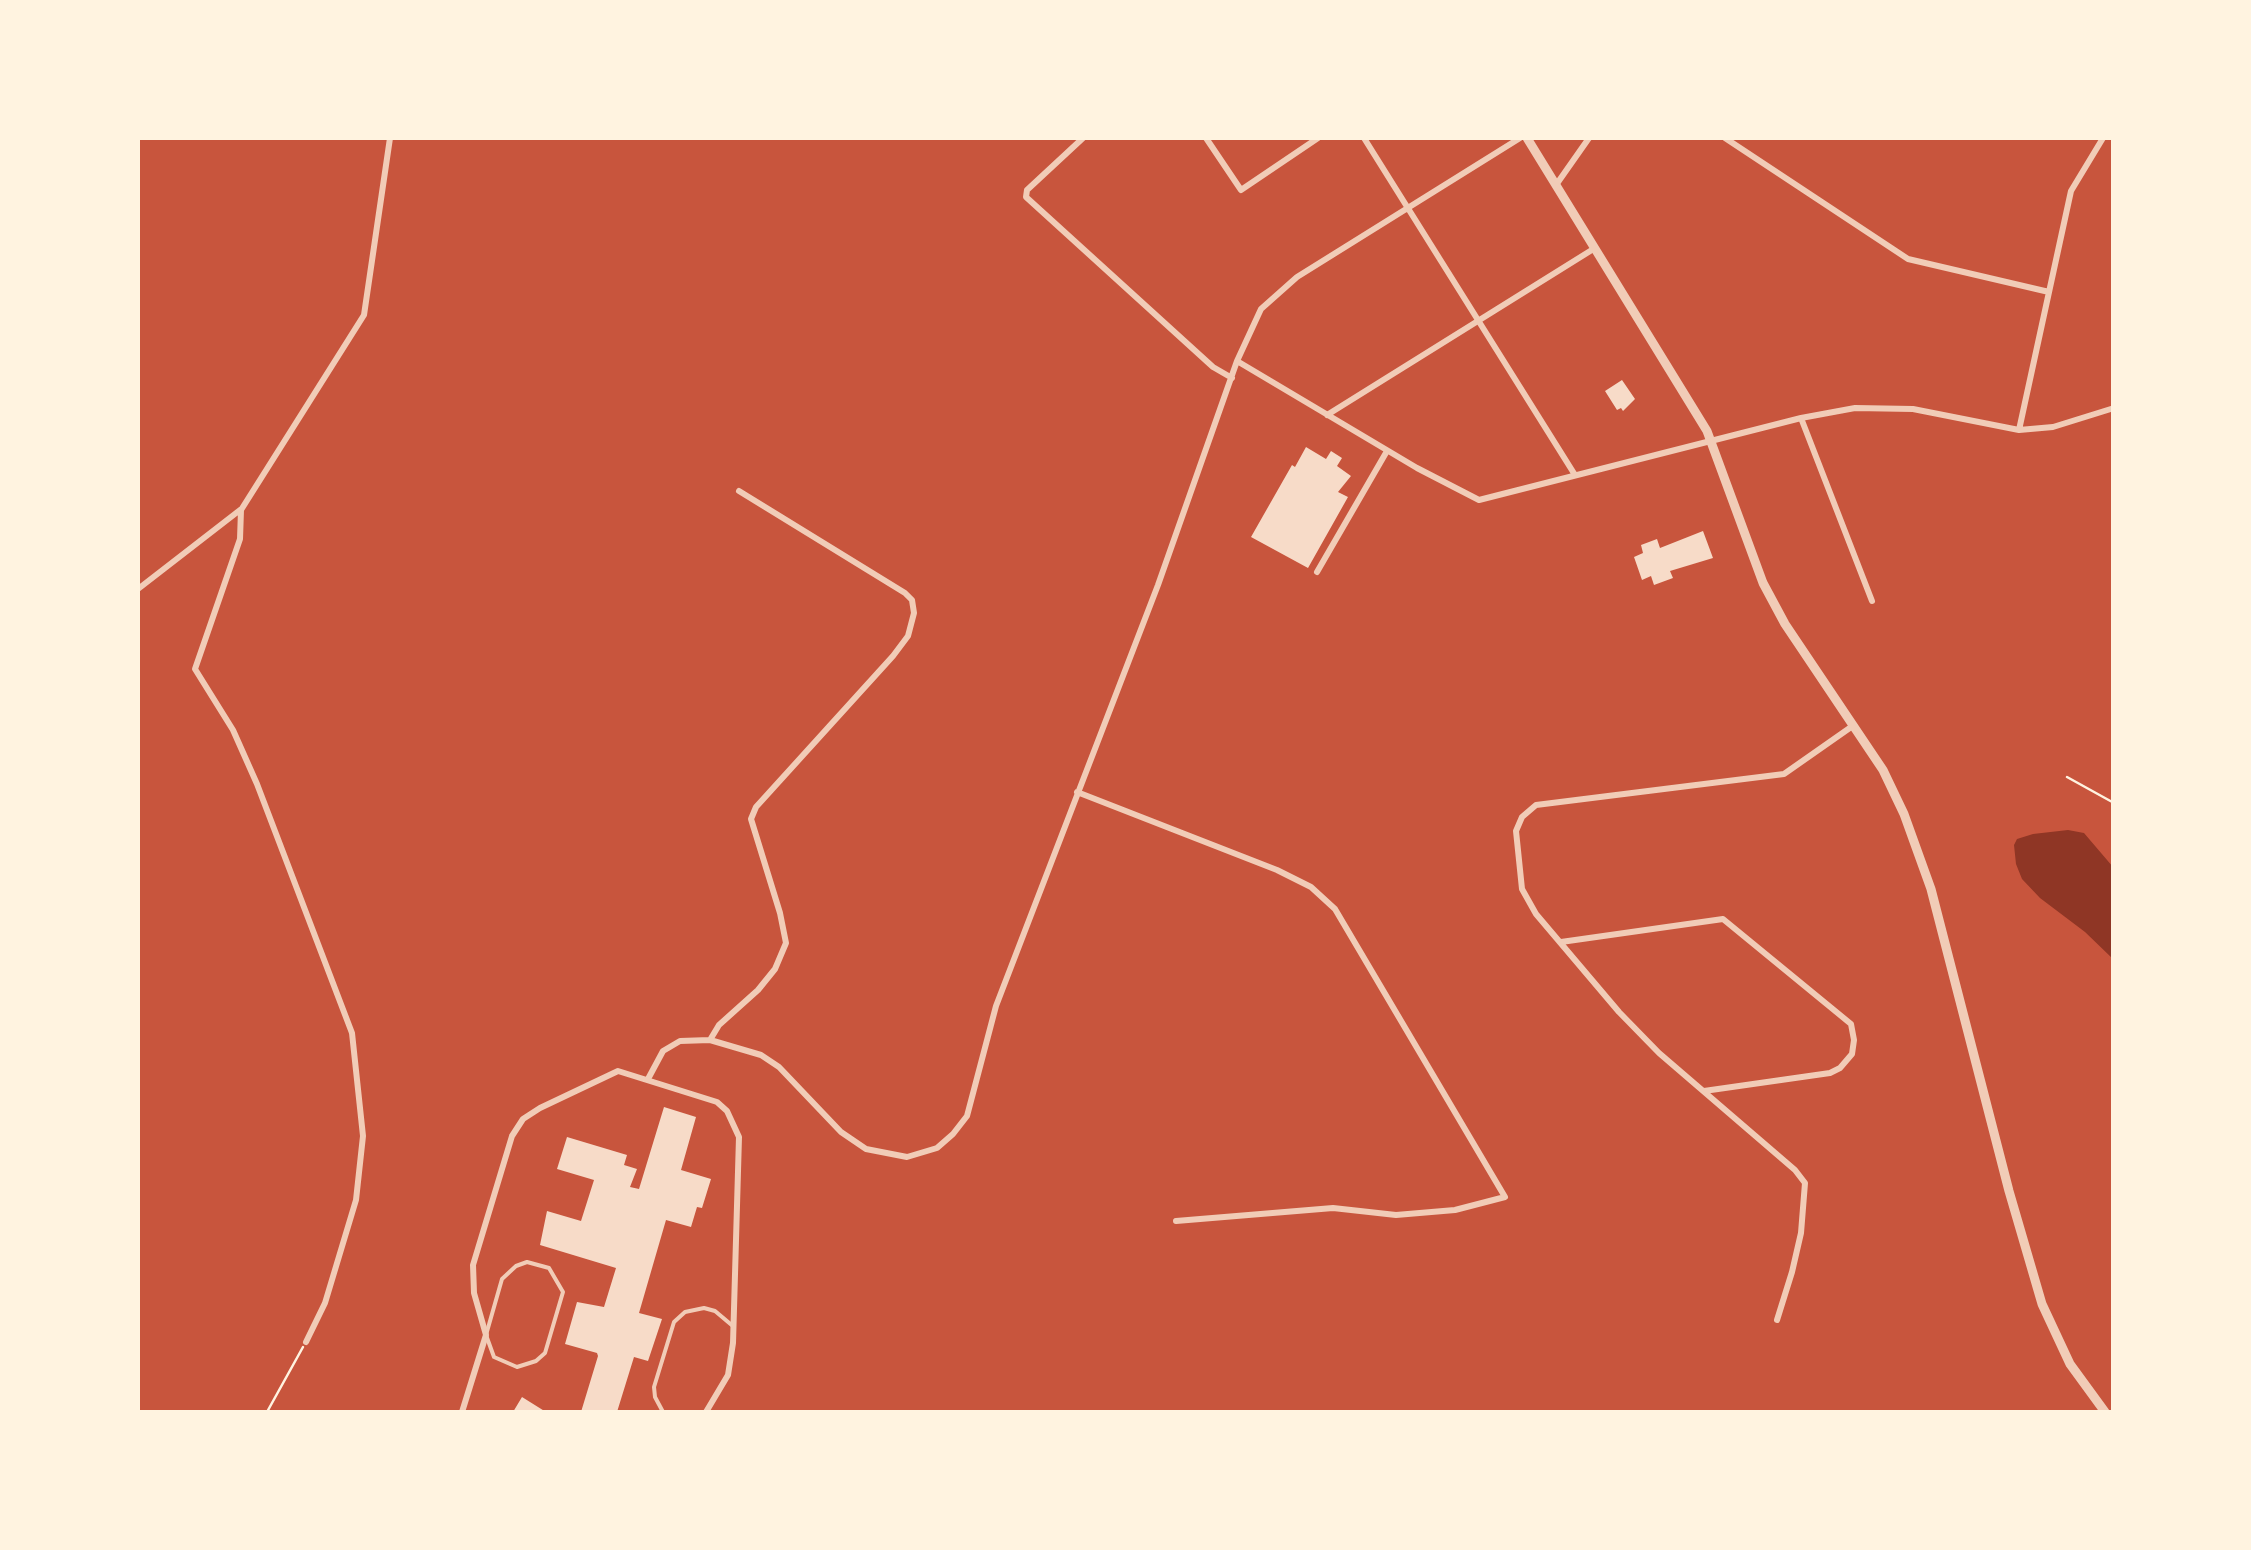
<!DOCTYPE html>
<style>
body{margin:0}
#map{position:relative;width:2251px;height:1550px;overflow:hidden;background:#c8553d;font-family:"Sofia Sans Condensed",sans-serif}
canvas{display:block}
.frame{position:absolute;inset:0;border:140px solid #fff3e0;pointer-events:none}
</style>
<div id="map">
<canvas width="2251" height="1550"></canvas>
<div class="frame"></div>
</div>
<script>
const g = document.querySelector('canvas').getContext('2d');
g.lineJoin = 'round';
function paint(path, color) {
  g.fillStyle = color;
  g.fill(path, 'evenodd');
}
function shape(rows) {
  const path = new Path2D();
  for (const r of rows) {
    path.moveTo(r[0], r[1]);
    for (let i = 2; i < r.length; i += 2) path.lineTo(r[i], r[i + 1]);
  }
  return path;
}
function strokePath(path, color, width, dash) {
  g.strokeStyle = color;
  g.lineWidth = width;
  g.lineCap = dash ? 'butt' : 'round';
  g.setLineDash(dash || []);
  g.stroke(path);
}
const water = shape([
 [2068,830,2084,833,2113,867,2113,959,2085,932,2040,898,2022,879,2016,864,2014,845,2017,839,2033,834]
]);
const building = shape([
 [1622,380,1635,399,1623,411,1621,408,1617,410,1605,391],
 [1306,447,1326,459,1331,451,1342,458,1337,466,1351,476,1338,492,1348,497,1308,568,1251,537,1292,465,1295,467],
 [1703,531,1713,558,1670,571,1673,578,1654,585,1651,576,1642,580,1634,557,1643,553,1641,545,1657,539,1660,548],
 [664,1107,696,1117,681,1170,711,1179,702,1208,697,1207,691,1227,666,1220,639,1313,662,1319,648,1361,634,1357,617,1412,581,1412,598,1356,597,1353,565,1344,577,1302,604,1307,616,1268,540,1245,547,1211,581,1221,594,1180,557,1169,567,1137,627,1155,624,1165,637,1169,630,1187,639,1189],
 [522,1397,546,1412,513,1412]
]);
const path = shape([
 [2067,777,2114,803],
 [267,1412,303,1347]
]);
const service = shape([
 [527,1262,549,1268,563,1292,545,1353,536,1361,517,1367,494,1357,486,1335,502,1279,516,1266,527,1262],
 [663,1412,655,1397,654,1387,674,1322,685,1312,704,1308,715,1311,734,1327]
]);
const minor = shape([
 [1083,138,1027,190,1026,197,1213,367,1232,378],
 [1206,138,1241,190,1318,138],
 [1364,138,1575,475],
 [1725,138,1908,259,2049,292],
 [1556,185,1589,138],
 [1237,361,1417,468,1479,500,1801,418,1855,408,1913,409,2019,430,2053,427,2114,408],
 [1327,415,1595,248],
 [1801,418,1872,601],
 [2019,430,2071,191,2103,138],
 [1317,572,1387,451],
 [138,589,240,510],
 [1077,792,1277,870,1311,887,1335,909,1505,1197,1455,1210,1396,1215,1333,1208,1176,1221],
 [1561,942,1723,919,1851,1024,1854,1040,1852,1054,1840,1068,1830,1073,1704,1091],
 [710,1040,719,1025,758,990,775,969,786,943,780,913,751,819,756,807,893,656,908,636,914,613,912,600,905,593,739,491],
 [648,1079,663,1051,680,1041,710,1040,761,1055,779,1067,841,1132,866,1149,907,1157,937,1148,953,1134,967,1116,996,1006,1158,585,1237,361,1261,309,1297,277,1520,138],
 [1777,1320,1792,1272,1801,1233,1805,1183,1795,1170,1659,1053,1619,1012,1536,914,1522,889,1516,831,1522,817,1536,805,1784,774,1854,725],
 [306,1342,325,1303,356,1200,363,1136,352,1033,257,784,233,730,195,669,240,539,241,510,364,315,390,138],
 [462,1412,486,1335,474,1293,473,1265,512,1136,523,1119,540,1108,618,1071,717,1102,727,1111,739,1137,733,1343,728,1375,706,1412]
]);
const tertiary = shape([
 [1527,138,1707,431,1763,583,1785,624,1883,770,1904,814,1931,889,2009,1191,2042,1304,2070,1364,2105,1412]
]);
paint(water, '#8f3625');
paint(building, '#f7dbc8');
strokePath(path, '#fff3e0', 2.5);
strokePath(service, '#f1ccb7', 4);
strokePath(minor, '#f1ccb7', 6);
strokePath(tertiary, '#f1ccb7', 9);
</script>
